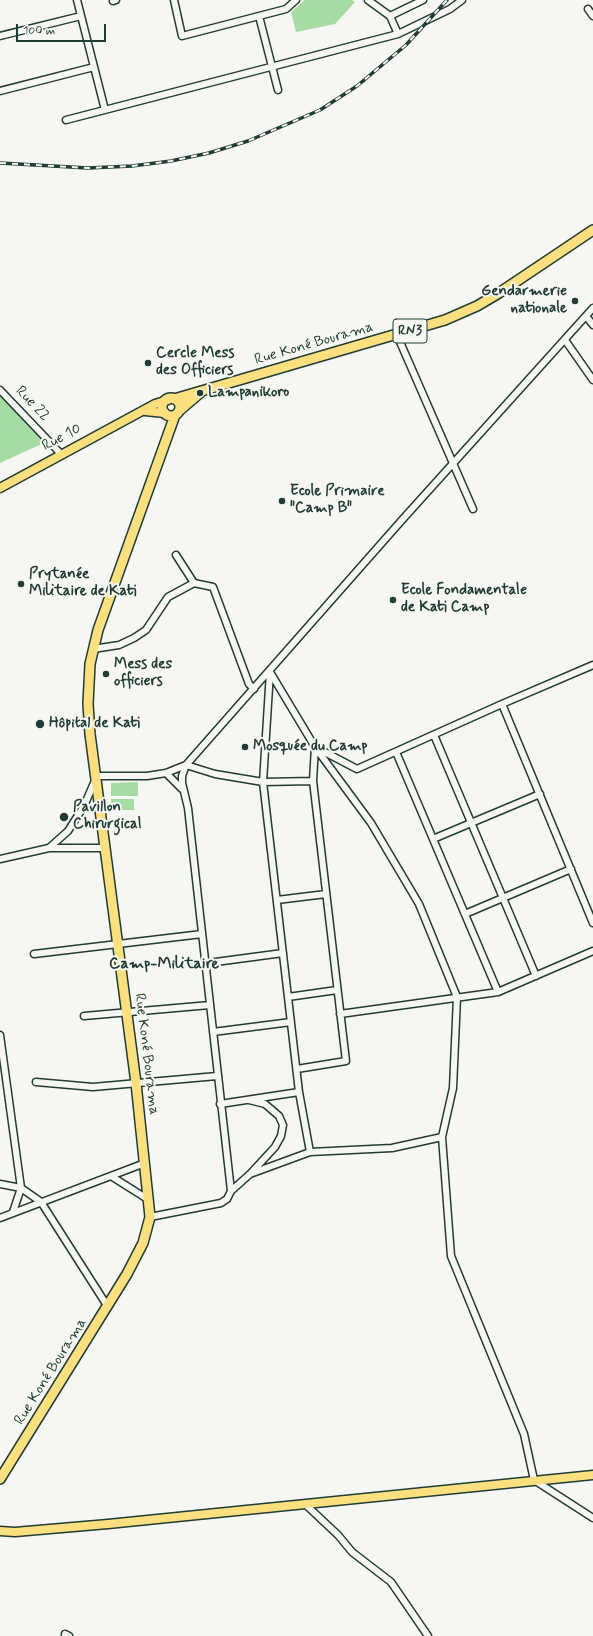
<!DOCTYPE html>
<meta charset="utf-8">
<style>
body{margin:0}
#map{position:relative;width:593px;height:1636px;overflow:hidden;background:#f6f6f2;font-family:Mynerve,sans-serif}
canvas{display:block}
.scale{position:absolute;left:16px;top:24px;width:90px;height:18px;box-sizing:border-box;border:2px solid #1f3d34;border-top:0;padding-left:5px;font-size:12px;line-height:14px;white-space:nowrap;color:#1f3d34;-webkit-text-stroke:3px #f6f6f2;paint-order:stroke}
</style>
<div id="map">
<canvas width="593" height="1636"></canvas>
<div class="scale">100 m</div>
</div>
<script>
const g = document.querySelector('canvas').getContext('2d');
g.lineJoin = 'round';
function paint(path, color) {
  g.fillStyle = color;
  g.fill(path, 'evenodd');
}
function shape(rows) {
  const path = new Path2D();
  for (const r of rows) {
    if (r.length === 3) {
      path.moveTo(r[0] + r[2], r[1]);
      path.arc(r[0], r[1], r[2], 0, 2 * Math.PI);
      continue;
    }
    path.moveTo(r[0], r[1]);
    for (let i = 2; i < r.length; i += 2) path.lineTo(r[i], r[i + 1]);
  }
  return path;
}
function strokePath(path, color, width, dash) {
  g.strokeStyle = color;
  g.lineWidth = width;
  g.lineCap = dash ? 'butt' : 'round';
  g.setLineDash(dash || []);
  g.stroke(path);
}
function label(font, color, halo, rows, align = 'center') {
  g.font = font + ' Mynerve,sans-serif';
  g.lineWidth = 4;
  g.setLineDash([]);
  g.textBaseline = 'middle';
  g.strokeStyle = halo;
  g.fillStyle = color;
  for (const [text, x, y, turn = 0] of rows) {
    g.save();
    g.translate(x, y);
    g.rotate((+turn || 0) * Math.PI / 180);
    g.textAlign = isNaN(turn) ? turn : align;
    if (halo) g.strokeText(text, 0, 0);
    g.fillText(text, 0, 0);
    g.restore();
  }
}
const green = shape([
 [305,0,352,0,355,2,335,24,296,32,291,12],
 [0,397,48,441,0,463],
 [138,782,138,796,111,796,111,783],
 [111,799,134,799,134,810,111,810]
]);
const minor = shape([
 [77,0,105,110],
 [174,0,182,36,286,9,296,0],
 [368,0,390,16,398,34],
 [113,1,116,0],
 [588,9,593,16],
 [259,16,278,90],
 [390,16,423,0],
 [0,36,81,16],
 [0,91,94,67],
 [66,120,398,34,450,9,462,0],
 [586,316,593,325],
 [397,335,473,509],
 [565,340,593,380],
 [0,390,61,454],
 [176,555,194,583],
 [93,649,119,645,134,638,146,630,168,597,194,583,213,587,249,684,254,689],
 [270,672,263,782,299,1092,310,1152],
 [502,704,593,923],
 [434,735,536,976],
 [396,752,498,992],
 [166,773,182,789],
 [433,839,540,794],
 [49,848,68,831,84,806,97,776,147,776,166,773,186,765,215,774,263,782,313,781],
 [0,859,49,848,106,848],
 [277,900,326,894],
 [465,914,571,869],
 [34,954,202,934],
 [208,963,283,953],
 [288,997,337,990],
 [340,1014,498,992,593,951],
 [84,1016,210,1005],
 [213,1032,291,1022],
 [0,1035,21,1188,41,1202,108,1307],
 [297,1069,346,1061,313,781,315,747,357,769,502,704,593,665],
 [36,1082,93,1087,217,1076],
 [249,1100,265,1104,279,1116,283,1125,281,1136,275,1147,251,1173],
 [220,1104,299,1092],
 [442,1137,451,1256,524,1434,534,1480,593,1518],
 [111,1176,149,1200],
 [0,1184,21,1188,13,1212],
 [231,1191,250,1174,310,1152,392,1148,442,1137,453,1088,457,997,419,904,371,823,315,747,270,672],
 [150,1217,221,1203,227,1199,231,1191,188,808,182,783,182,776,186,765,402,520,593,308],
 [0,1218,145,1163],
 [305,1504,338,1535,352,1552,391,1582,428,1636],
 [65,1634,69,1636]
]);
const major = shape([
 [145,411,165,413],
 [0,488,155,404,168,400],
 [0,1531,15,1532,108,1524,593,1475]
]);
const highway = shape([
 [171,407,9],
 [174,399,445,320,477,306,499,293,593,230],
 [180,410,201,392],
 [0,1479,127,1274,143,1243,150,1217,136,1083,90,734,88,704,90,664,98,630,175,415]
]);
const rail = shape([
 [0,163,88,168,132,166,171,161,209,153,248,141,320,110,357,86,406,45,447,0]
]);
const markers = [
 [575,301,4,"#1f3d34"],
 [148,363,4,"#1f3d34"],
 [200,393,4,"#1f3d34"],
 [282,501,4,"#1f3d34"],
 [21,584,4,"#1f3d34"],
 [393,600,4,"#1f3d34"],
 [106,674,4,"#1f3d34"],
 [40,724,5,"#1f3d34"],
 [245,747,4,"#1f3d34"],
 [64,817,5,"#1f3d34"]
];
const shields = [
 [410,331,34]
];
const shieldNames = [
 ["RN3",410,331]
];
const poiNames = [
 ["Gendarmerie",567,292,"right"],
 ["nationale",567,309,"right"],
 ["Cercle Mess",156,354],
 ["des Officiers",156,371],
 ["Lampanikoro",208,393],
 ["Ecole Primaire",290,492],
 ["\"Camp B\"",290,509],
 ["Prytanée",29,575],
 ["Militaire de Kati",29,592],
 ["Ecole Fondamentale",401,591],
 ["de Kati Camp",401,608],
 ["Mess des",114,665],
 ["officiers",114,682],
 ["Hôpital de Kati",49,724],
 ["Mosquée du Camp",253,747],
 ["Pavillon",73,808],
 ["Chirurgical",73,825]
];
const streetNames = [
 ["Rue Koné Bourama",314,344,-16],
 ["Rue 22",32,404,46],
 ["Rue 10",62,438,-28],
 ["Rue Koné Bourama",146,1054,83],
 ["Rue Koné Bourama",51,1372,-58]
];
const neighbourhoodNames = [
 ["Camp-Militaire",164,965]
];
paint(green, '#a4dca1');
strokePath(minor, '#1f3d34', 9);
strokePath(major, '#1f3d34', 11);
strokePath(highway, '#1f3d34', 12);
strokePath(minor, '#f6f6f2', 6);
strokePath(major, '#fce080', 8);
strokePath(highway, '#fce080', 9);
strokePath(rail, '#1f3d34', 3.5);
strokePath(rail, '#f6f6f2', 2, [6]);
for (const [x, y, r, color] of markers) {
  const dot = new Path2D();
  dot.arc(x, y, r, 0, 2 * Math.PI);
  g.fillStyle = color;
  g.fill(dot);
  strokePath(dot, '#f6f6f2', 1.5);
}
for (const [x, y, w] of shields) {
  const box = new Path2D();
  box.roundRect(x - w / 2, y - 12, w, 24, 3);
  g.fillStyle = '#f6f6f2';
  g.fill(box);
  strokePath(box, '#1f3d34', 1);
}
label('bold 14px', '#1f3d34', null, shieldNames);
label('bold 15px', '#1f3d34', '#f6f6f2', poiNames, 'left');
label('15px', '#1f3d34', '#f6f6f2', streetNames);
label('bold 16px', '#1f3d34', '#f6f6f2', neighbourhoodNames);
</script>
